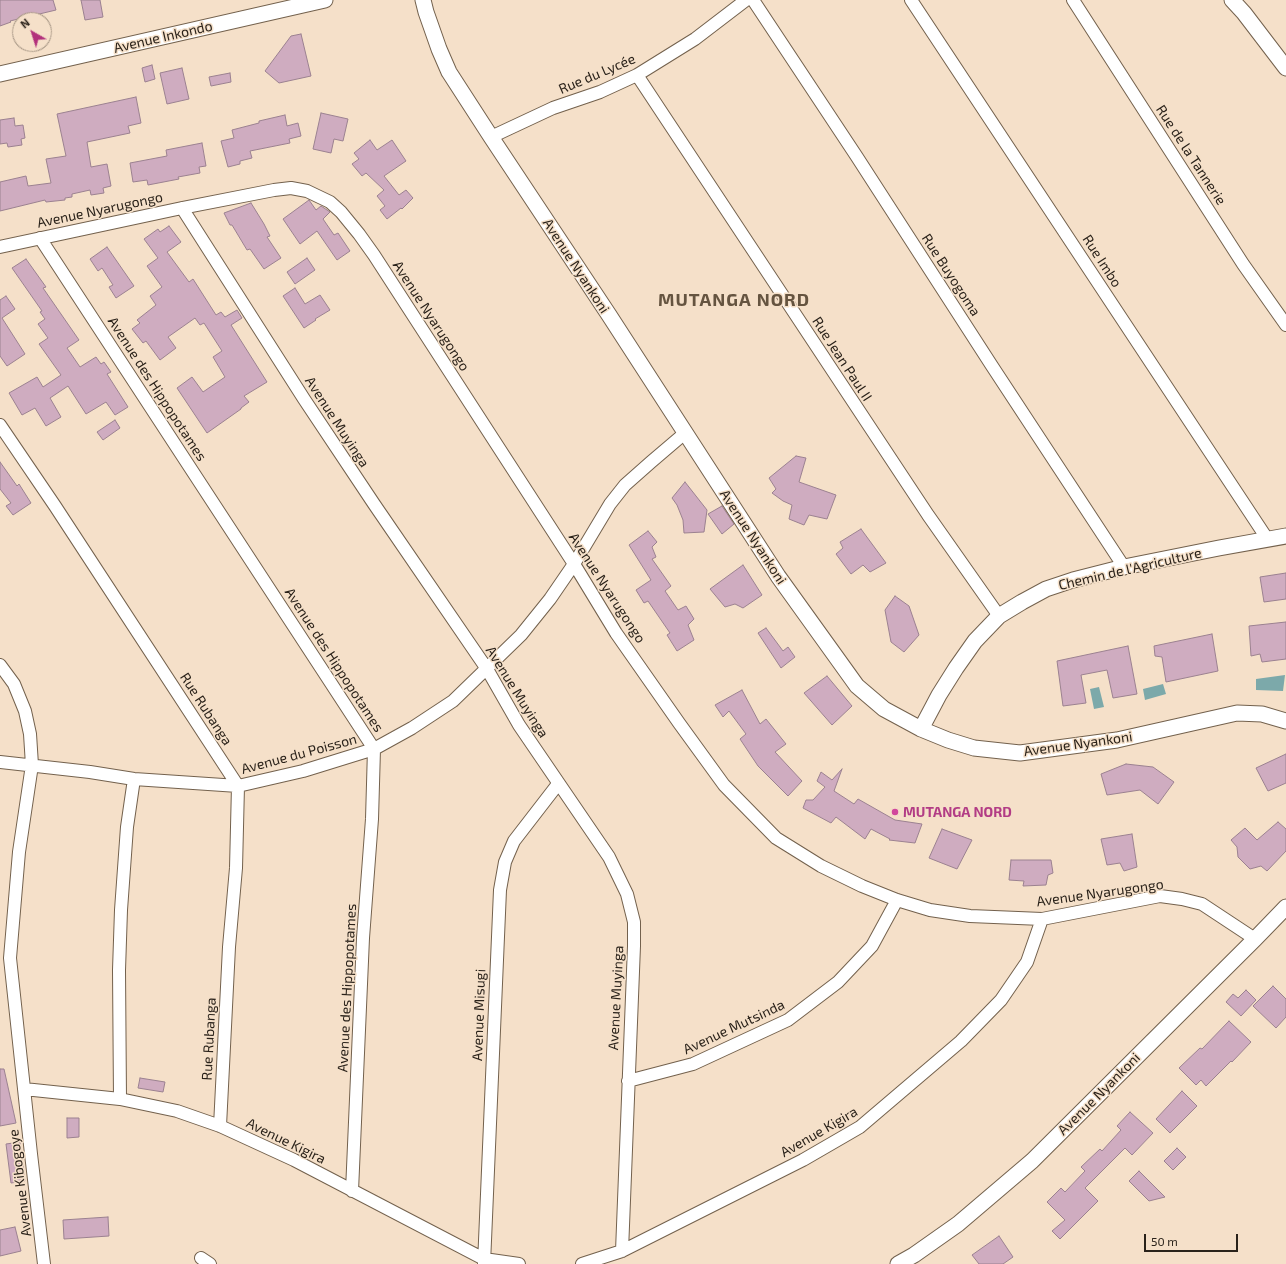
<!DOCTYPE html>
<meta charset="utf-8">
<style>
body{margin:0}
#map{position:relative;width:1286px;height:1264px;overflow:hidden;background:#f5e0c9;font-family:"Exo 2",sans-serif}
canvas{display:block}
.north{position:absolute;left:12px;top:12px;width:40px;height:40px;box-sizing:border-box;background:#f5e0c9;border:1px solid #a49483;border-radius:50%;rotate:321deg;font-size:11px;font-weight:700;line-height:16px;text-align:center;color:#2a221a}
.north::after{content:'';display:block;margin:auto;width:14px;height:18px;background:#b2307b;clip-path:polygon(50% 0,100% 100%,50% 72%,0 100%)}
.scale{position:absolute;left:1144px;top:1234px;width:94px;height:18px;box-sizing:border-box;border:2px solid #2a221a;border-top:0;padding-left:5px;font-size:12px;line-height:14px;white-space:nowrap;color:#2a221a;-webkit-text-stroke:3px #f5e0c9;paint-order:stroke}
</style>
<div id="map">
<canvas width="1286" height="1264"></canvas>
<div class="north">N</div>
<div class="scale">50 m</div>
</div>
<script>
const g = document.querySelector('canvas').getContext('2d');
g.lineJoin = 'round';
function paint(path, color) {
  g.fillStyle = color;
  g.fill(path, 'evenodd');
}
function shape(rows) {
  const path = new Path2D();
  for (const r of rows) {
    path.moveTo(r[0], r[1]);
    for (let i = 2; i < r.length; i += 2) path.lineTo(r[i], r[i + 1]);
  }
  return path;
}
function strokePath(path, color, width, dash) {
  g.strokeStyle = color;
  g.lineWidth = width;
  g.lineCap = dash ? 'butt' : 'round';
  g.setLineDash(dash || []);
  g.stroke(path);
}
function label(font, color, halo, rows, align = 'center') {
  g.font = font + ' "Exo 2",sans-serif';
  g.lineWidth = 3;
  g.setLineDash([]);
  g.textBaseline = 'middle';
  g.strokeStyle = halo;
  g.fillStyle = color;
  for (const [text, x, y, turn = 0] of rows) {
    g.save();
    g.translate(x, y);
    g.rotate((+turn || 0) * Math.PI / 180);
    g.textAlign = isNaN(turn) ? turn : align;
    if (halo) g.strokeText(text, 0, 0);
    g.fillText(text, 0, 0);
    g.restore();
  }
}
const water = shape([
 [1285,675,1283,691,1256,690,1256,679],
 [1163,684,1166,694,1145,700,1143,689],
 [1099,687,1104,707,1094,709,1090,689]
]);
const building = shape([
 [0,0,53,0,56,10,10,21,11,22,0,26,0,0],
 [81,0,100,0,103,17,85,20,81,0],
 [301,34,311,76,279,83,265,71,291,36,301,34],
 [152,65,155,79,145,82,142,68,152,65],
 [182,68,189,99,167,104,160,73,182,68],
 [230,73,231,82,211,86,209,77,230,73],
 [136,97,141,123,128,126,130,133,87,142,91,167,107,164,111,186,103,188,104,193,91,195,90,190,72,194,72,197,65,198,65,200,46,202,45,200,0,211,0,182,26,176,28,186,51,183,46,159,66,156,57,114,136,97],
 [321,113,348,119,343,141,334,139,331,153,313,149,321,113],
 [285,115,287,126,298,123,301,136,289,139,290,143,250,151,252,158,240,161,240,164,228,167,221,141,234,138,232,130,259,123,259,121,285,115],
 [14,118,15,126,23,125,25,138,21,139,22,145,8,147,7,143,0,144,0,120,14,118],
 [370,140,377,150,392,140,406,161,384,176,399,195,406,190,413,198,402,209,401,208,387,219,380,210,385,206,377,196,384,190,366,173,362,176,352,164,359,159,354,153,370,140],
 [202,143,206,166,199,167,200,173,178,177,179,179,148,185,147,180,133,182,130,163,167,156,166,150,202,143],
 [309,200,316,210,321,206,330,212,323,219,334,235,338,233,350,251,337,260,317,231,300,244,283,219,309,200],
 [251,203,264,224,270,236,267,237,281,258,264,269,250,249,247,250,232,225,230,225,224,213,251,203],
 [169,226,181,242,167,252,189,282,193,279,216,315,221,312,225,317,237,310,242,318,231,325,267,382,244,396,249,402,241,408,241,409,207,433,177,388,192,377,203,392,225,377,213,357,222,351,204,323,200,325,195,318,168,337,176,348,160,360,146,341,143,343,132,329,140,323,137,320,156,305,150,296,162,287,147,266,158,258,144,239,158,229,160,232,169,226],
 [107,247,134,286,116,298,109,287,113,285,102,268,98,271,90,259,107,247],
 [307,258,315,270,295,284,287,272,307,258],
 [26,259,46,287,43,288,79,340,67,348,80,367,96,357,101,364,104,362,111,372,107,374,128,407,115,415,106,402,86,414,68,386,50,398,61,417,46,426,35,408,22,415,9,393,37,377,43,387,61,375,39,344,48,338,38,324,45,319,40,312,42,311,12,268,26,259],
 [295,288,305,304,320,295,330,310,315,319,316,320,304,328,283,296,295,288],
 [6,296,15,309,2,318,25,354,7,366,0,356,0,300,6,296],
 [115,420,120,428,103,440,97,432,115,420],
 [796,456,806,458,799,482,836,495,827,519,809,515,804,525,789,519,792,505,783,501,772,493,776,489,769,478,796,456],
 [0,462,17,486,19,484,31,503,13,515,6,506,11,503,0,489,0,462],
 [685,482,707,510,704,532,684,533,683,520,677,505,672,498,685,482],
 [722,506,734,524,722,534,708,514,722,506],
 [861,529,886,563,870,572,863,565,851,574,836,554,843,548,840,542,861,529],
 [648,531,657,542,652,547,656,557,652,559,671,586,665,591,678,610,686,606,694,619,688,625,694,640,677,651,667,635,670,633,648,601,644,603,636,590,651,580,629,545,648,531],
 [743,565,762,595,743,608,735,604,725,607,710,589,743,565],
 [1286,573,1286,599,1264,602,1260,577,1286,573],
 [895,596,909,606,919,635,904,652,891,642,885,610,895,596],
 [1286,622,1286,659,1262,662,1260,654,1251,656,1249,626,1286,622],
 [766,628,783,651,788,647,795,657,781,668,758,633,766,628],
 [1212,634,1218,671,1166,682,1162,657,1155,656,1154,646,1212,634],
 [1128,646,1137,694,1113,698,1107,670,1081,675,1086,703,1063,706,1057,661,1128,646],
 [827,676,852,706,832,725,804,693,827,676],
 [742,690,760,724,766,719,786,744,775,752,802,781,788,796,758,766,740,739,746,734,729,711,723,717,715,705,742,690],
 [1286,754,1286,783,1268,791,1256,768,1286,754],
 [1126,764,1153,767,1174,782,1158,804,1140,790,1107,795,1101,774,1126,764],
 [842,769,834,791,854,804,858,799,895,820,922,824,915,843,889,840,890,839,871,829,865,839,836,817,831,823,803,808,806,800,813,800,825,787,817,781,821,772,832,780,842,769],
 [1278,822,1286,829,1286,851,1267,871,1261,866,1250,869,1238,857,1237,847,1231,840,1245,828,1257,840,1278,822],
 [942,829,972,840,957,869,929,858,942,829],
 [1132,834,1137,867,1124,871,1120,863,1107,865,1101,839,1132,834],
 [1011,860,1051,860,1053,873,1048,875,1046,885,1023,886,1024,881,1009,880,1011,860],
 [1273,986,1286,999,1286,1017,1276,1028,1253,1006,1273,986],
 [1246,990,1256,1000,1241,1016,1226,1002,1233,994,1238,998,1246,990],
 [1229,1021,1251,1042,1232,1062,1231,1061,1206,1086,1201,1080,1196,1085,1179,1068,1200,1048,1202,1049,1229,1021],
 [0,1069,4,1069,16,1123,0,1126,0,1069],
 [140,1078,165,1082,163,1092,138,1088,140,1078],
 [1182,1091,1197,1106,1170,1133,1156,1119,1182,1091],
 [1130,1112,1153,1133,1132,1155,1125,1148,1085,1188,1098,1201,1060,1239,1052,1231,1065,1220,1047,1202,1061,1188,1065,1192,1085,1171,1081,1167,1100,1149,1102,1151,1121,1130,1117,1126,1130,1112],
 [67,1118,79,1118,79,1137,67,1138,67,1118],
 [20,1142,25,1181,11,1183,6,1144,20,1142],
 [1177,1148,1186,1157,1173,1170,1164,1161,1177,1148],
 [1139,1171,1165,1197,1149,1201,1129,1181,1139,1171],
 [108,1217,109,1236,64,1239,63,1220,108,1217],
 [15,1227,21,1251,0,1256,0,1230,15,1227],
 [999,1236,1013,1257,1003,1264,979,1264,972,1255,999,1236]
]);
const minor = shape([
 [753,0,857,157,992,366,1124,567],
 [911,0,1268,540],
 [1073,0,1243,264,1286,325],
 [637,75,928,515,999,616],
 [491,137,553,108,600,92,637,75,695,39,746,0],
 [182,208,304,399,374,504,487,669,519,725,609,857,627,894,634,922,634,946,622,1251],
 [40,238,374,749,372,819,363,938,352,1191],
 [0,247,182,208,274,190,291,188,307,191,330,202,341,212,359,234,374,255,574,564,616,633,679,723,724,785,776,838,821,866,862,886,897,900,930,910,970,916,1042,919,1160,896,1182,899,1202,904,1255,939],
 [0,425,55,506,238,786,236,868,229,947,220,1126],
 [0,665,14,684,25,711,30,734,32,765,19,852,10,958,31,1154,44,1264],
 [0,762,90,772,134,779,238,786,303,771,374,749,412,728,453,701,521,635,550,599,574,564,610,504,625,485,651,462,685,433],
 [628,1081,693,1064,788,1020,838,982,872,946,897,900],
 [24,1089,120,1099,177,1111,220,1126,294,1160,484,1259,519,1264],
 [120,1099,119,970,121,910,127,827,134,779],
 [201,1258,210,1264],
 [484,1264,500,890,505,862,514,841,558,784],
 [582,1264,622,1251,803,1160,860,1127,961,1041,1001,1000,1027,962,1042,919]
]);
const tertiary = shape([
 [423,0,426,12,439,49,449,72,491,137,609,315,778,576,857,686,884,709,921,729,948,740,974,748,1020,753,1117,740,1237,713,1262,714,1286,721],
 [1232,0,1244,13,1286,68],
 [0,74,325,0],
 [921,729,939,695,956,668,975,641,999,616,1022,602,1046,589,1073,580,1124,567,1219,548,1286,536],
 [898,1264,914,1255,958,1224,1032,1161,1255,939,1286,907]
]);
const markers = [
 [895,812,4,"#d1479c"]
];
const streetNames = [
 ["Avenue Inkondo",163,37,-13],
 ["Rue du Lycée",597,74,-23],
 ["Rue de la Tannerie",1191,155,57],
 ["Avenue Nyarugongo",100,210,-12],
 ["Rue Imbo",1102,261,57],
 ["Avenue Nyankoni",576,266,57],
 ["Rue Buyogoma",951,275,57],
 ["Avenue Nyarugongo",431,316,57],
 ["Rue Jean Paul II",842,359,57],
 ["Avenue des Hippopotames",157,389,57],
 ["Avenue Muyinga",337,422,57],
 ["Avenue Nyankoni",753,537,57],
 ["Chemin de l'Agriculture",1130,569,-13],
 ["Avenue Nyarugongo",607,588,57],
 ["Avenue des Hippopotames",334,660,57],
 ["Avenue Muyinga",517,692,58],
 ["Rue Rubanga",206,709,57],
 ["Avenue Nyankoni",1078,744,-8],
 ["Avenue du Poisson",299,754,-15],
 ["Avenue Nyarugongo",1100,893,-8],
 ["Avenue des Hippopotames",347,988,-87],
 ["Avenue Muyinga",616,998,-87],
 ["Avenue Misugi",479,1015,-88],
 ["Avenue Mutsinda",734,1027,-25],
 ["Rue Rubanga",209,1039,-87],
 ["Avenue Nyankoni",1099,1094,-45],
 ["Avenue Kigira",819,1132,-30],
 ["Avenue Kigira",286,1141,26],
 ["Avenue Kibogoye",20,1183,-97]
];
const hotelNames = [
 ["MUTANGA NORD",903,812]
];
const districtNames = [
 ["MUTANGA NORD",734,300]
];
paint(water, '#7ca9aa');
paint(building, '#cfacc0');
strokePath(building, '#9b8190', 1);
strokePath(minor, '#73614d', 14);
strokePath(tertiary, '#73614d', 17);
strokePath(minor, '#fff', 12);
strokePath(tertiary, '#fff', 15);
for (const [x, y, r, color] of markers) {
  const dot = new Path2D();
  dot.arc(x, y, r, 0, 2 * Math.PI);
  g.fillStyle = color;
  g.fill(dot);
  strokePath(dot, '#f5e0c9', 1.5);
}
label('14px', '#2a221a', '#f5e0c9', streetNames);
label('bold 14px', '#b23c85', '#f5e0c9', hotelNames, 'left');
g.letterSpacing = '1px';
label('bold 18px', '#655440', '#f5e0c9', districtNames);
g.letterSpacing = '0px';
</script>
